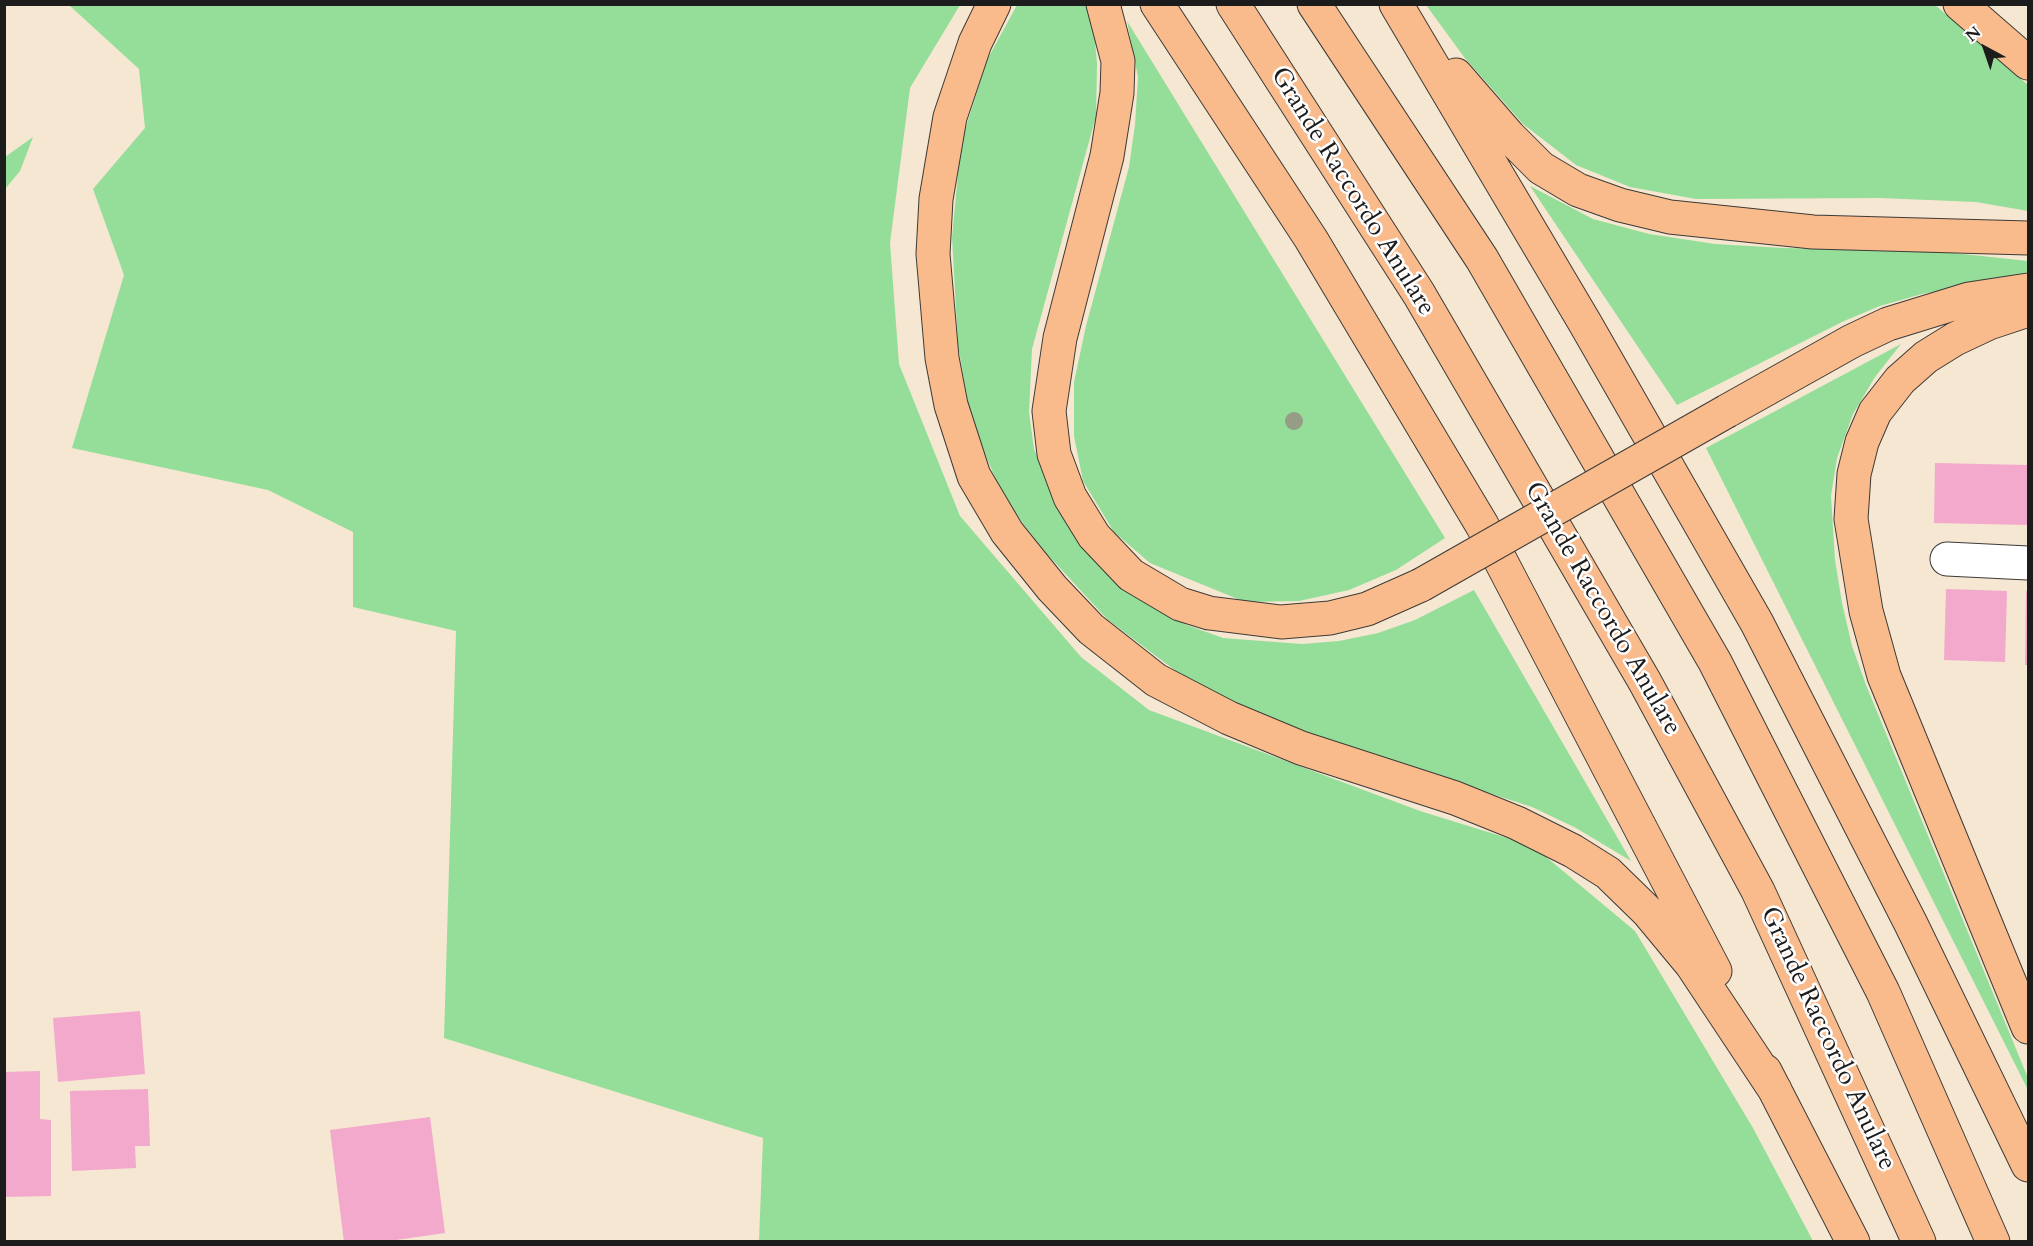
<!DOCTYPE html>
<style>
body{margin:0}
#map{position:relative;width:2033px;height:1246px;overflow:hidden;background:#f5e7d1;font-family:Cardo,serif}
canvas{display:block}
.frame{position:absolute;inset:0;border:6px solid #1c1c1c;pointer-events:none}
.north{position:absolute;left:1955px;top:18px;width:60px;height:60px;-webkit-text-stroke:4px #fff;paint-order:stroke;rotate:320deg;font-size:16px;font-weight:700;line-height:24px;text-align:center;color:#1c1c1c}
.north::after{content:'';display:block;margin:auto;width:21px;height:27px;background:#1c1c1c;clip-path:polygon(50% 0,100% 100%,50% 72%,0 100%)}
</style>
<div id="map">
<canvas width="2033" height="1246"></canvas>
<div class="frame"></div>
<div class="north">N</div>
</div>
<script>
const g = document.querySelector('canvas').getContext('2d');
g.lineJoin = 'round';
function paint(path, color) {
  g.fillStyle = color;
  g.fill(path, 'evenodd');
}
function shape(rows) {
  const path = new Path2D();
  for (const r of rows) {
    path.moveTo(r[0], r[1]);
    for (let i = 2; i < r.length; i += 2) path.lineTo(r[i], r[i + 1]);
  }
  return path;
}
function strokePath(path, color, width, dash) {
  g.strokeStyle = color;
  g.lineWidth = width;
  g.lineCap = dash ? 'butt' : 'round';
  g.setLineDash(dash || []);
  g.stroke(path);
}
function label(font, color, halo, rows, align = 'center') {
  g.font = font + ' Cardo,serif';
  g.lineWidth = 5;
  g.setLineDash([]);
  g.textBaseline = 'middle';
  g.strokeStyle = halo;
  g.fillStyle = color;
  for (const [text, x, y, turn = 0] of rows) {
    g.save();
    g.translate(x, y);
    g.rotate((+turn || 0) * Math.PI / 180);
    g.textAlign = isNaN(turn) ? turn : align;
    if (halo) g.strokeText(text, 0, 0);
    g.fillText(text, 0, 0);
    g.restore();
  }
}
const green = shape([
 [69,5,960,5,910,88,890,243,899,364,960,516,1081,657,1149,710,1420,811,1533,846,1635,931,1753,1128,1813,1241,759,1241,763,1138,444,1038,456,631,353,607,353,532,268,490,72,448,124,275,93,189,145,128,139,69],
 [1017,5,1087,5,1094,31,1097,63,1096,116,1032,349,1029,412,1034,449,1063,517,1083,546,1150,605,1187,625,1223,638,1302,644,1339,641,1378,633,1415,620,1474,590,1631,861,1576,828,1532,807,1303,733,1188,680,1108,620,1047,554,1018,517,999,487,978,437,968,403,958,345,952,237,959,164,965,130,987,60],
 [1426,5,1935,5,2028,85,2028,211,1976,202,1880,198,1696,199,1630,187,1576,165,1523,124,1464,57],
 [1127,21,1445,538,1396,570,1349,590,1299,601,1245,602,1150,563,1114,532,1083,481,1074,436,1074,382,1086,326,1129,167,1135,125,1138,77],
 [33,137,20,171,5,189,5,157],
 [1530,186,1593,219,1649,234,1715,244,1783,248,1944,252,2028,261,2028,272,1922,294,1880,306,1844,321,1677,405],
 [1901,344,1875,377,1853,414,1837,458,1831,496,1835,560,1842,603,1852,646,1866,685,2028,1078,2028,1090,1706,448]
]);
const building = shape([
 [1935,463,2028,465,2028,525,1934,523],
 [1946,589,2007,591,2005,662,1944,660],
 [2026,591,2028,591,2028,665,2025,665],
 [140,1011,145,1074,58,1082,53,1018],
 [40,1071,40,1119,51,1120,51,1196,4,1197,4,1072],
 [148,1089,150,1146,135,1146,136,1168,72,1171,70,1091],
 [430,1117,445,1233,382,1242,344,1242,330,1130]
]);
const minor = shape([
 [1947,559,2028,563]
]);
const motorway = shape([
 [994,4,975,43,950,117,936,199,933,254,942,358,951,405,974,476,1007,532,1052,588,1091,629,1156,680,1229,718,1301,748,1455,798,1517,823,1573,851,1608,873,1648,912,1692,965,1775,1090],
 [1103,4,1118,61,1117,93,1107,156,1060,338,1049,411,1054,454,1070,497,1094,536,1131,575,1180,604,1209,613,1281,622,1330,618,1367,609,1421,585],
 [1157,4,1311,239,1482,525,1715,971],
 [1233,4,1419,294,1645,682,1758,891,1919,1242],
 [1314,4,1482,259,1715,662,1883,992,1993,1242],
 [1396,4,1585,323,1757,623,1911,924,2028,1165],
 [1960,4,2028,63],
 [1456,75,1509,136,1541,168,1578,190,1620,205,1670,217,1813,232,2028,238],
 [2028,310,1989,323,1955,339,1926,357,1900,380,1875,412,1862,442,1854,474,1851,519,1866,611,1884,676,2028,1027],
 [1727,411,1852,341,1888,324,1969,299,2028,290],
 [1765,1071,1853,1242]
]);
const motorwayBridge = shape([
 [1421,585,1727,411]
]);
const trees = [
 [1294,421]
];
const streetNames = [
 ["Grande Raccordo Anulare",1352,192,58],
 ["Grande Raccordo Anulare",1602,609,60],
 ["Grande Raccordo Anulare",1827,1039,65]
];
paint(green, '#94de99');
paint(building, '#f2a9cc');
strokePath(minor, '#3d3a37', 35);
strokePath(motorway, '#3d3a37', 35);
strokePath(minor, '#fff', 33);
strokePath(motorway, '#fabb8c', 33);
strokePath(motorwayBridge, '#3d3a37', 35, []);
strokePath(motorwayBridge, '#fabb8c', 33);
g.fillStyle = '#959d86';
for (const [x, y] of trees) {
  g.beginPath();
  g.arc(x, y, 9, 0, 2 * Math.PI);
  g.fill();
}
label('26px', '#1c1c1c', '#fff', streetNames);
</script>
